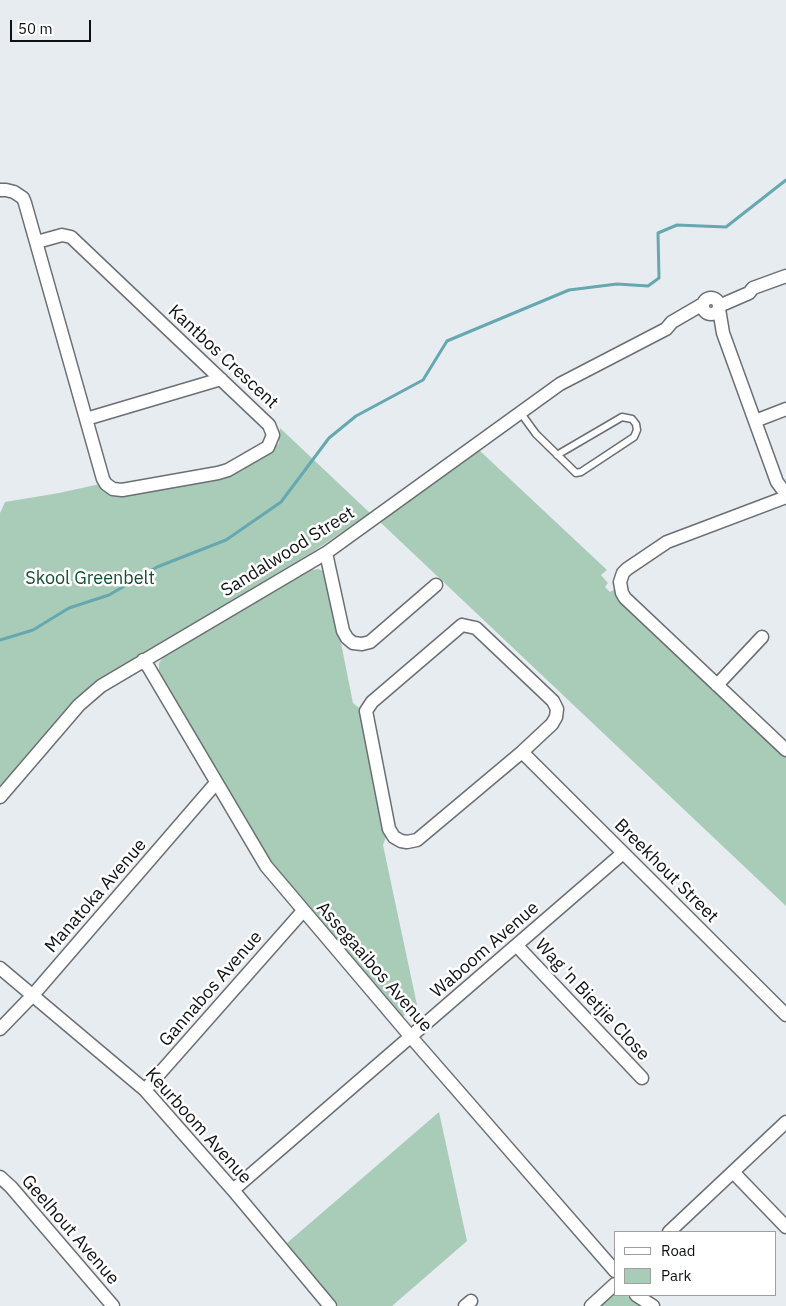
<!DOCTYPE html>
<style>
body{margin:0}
#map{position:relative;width:786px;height:1306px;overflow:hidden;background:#e7ecf1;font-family:"IBM Plex Sans",sans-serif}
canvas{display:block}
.legend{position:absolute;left:614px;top:1231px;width:162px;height:65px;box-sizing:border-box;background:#fff;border:1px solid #9f9fa0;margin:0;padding:6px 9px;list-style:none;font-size:15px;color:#0e1012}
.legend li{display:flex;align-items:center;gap:10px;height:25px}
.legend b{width:25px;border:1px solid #9f9fa0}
.scale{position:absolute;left:10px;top:20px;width:81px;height:22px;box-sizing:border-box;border:2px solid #0e1012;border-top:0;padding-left:6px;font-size:15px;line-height:18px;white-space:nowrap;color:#0e1012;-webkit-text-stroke:4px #fff;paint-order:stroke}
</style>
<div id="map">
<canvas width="786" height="1306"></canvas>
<ul class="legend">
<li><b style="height:6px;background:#fff"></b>Road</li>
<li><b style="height:14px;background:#a9ccb8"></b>Park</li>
</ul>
<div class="scale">50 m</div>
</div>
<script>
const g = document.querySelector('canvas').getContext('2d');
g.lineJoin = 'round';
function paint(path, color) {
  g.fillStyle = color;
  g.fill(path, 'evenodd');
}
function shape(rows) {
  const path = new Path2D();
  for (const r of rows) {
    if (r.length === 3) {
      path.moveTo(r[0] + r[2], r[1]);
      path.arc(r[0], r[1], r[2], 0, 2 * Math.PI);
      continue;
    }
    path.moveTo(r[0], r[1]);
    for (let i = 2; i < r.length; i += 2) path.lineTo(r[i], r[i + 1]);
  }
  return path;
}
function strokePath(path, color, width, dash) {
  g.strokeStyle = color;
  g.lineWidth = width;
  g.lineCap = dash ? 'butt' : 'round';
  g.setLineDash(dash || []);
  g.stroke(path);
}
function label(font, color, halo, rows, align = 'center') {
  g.font = font + ' "IBM Plex Sans",sans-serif';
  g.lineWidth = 5;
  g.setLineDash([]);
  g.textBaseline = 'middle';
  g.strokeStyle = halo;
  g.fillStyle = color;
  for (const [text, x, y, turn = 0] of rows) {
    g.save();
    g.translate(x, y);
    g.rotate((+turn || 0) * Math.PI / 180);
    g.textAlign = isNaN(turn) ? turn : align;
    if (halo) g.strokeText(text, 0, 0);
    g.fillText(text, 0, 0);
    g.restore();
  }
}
const green = shape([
 [280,428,370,513,311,553,93,683,69,706,0,787,0,513,5,502,59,493,100,484,107,491,235,472,269,454,279,443],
 [479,450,607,570,601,575,608,583,605,587,610,592,615,589,620,600,786,757,786,906,380,522],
 [319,569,325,572,328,578,353,703,362,710,387,834,383,845,417,1005,402,1017,273,867,159,671,159,663,166,654,312,570],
 [439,1112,467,1241,392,1306,338,1306,287,1243],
 [615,1294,626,1295,640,1306,600,1306]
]);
const stream = shape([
 [0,640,33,630,69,608,109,595,157,567,226,540,281,502,329,438,356,416,423,380,447,341,569,290,617,284,648,286,659,278,658,233,677,225,726,227,786,180]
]);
const service = shape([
 [520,412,536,434,576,473,581,472,634,437,637,430,636,424,632,419,622,417,557,455]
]);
const minor = shape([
 [0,190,6,190,14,192,23,198,25,203,103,479,106,484,113,489,122,490,218,473,228,470,268,447,273,435,269,425,71,237,62,235,37,242],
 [711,306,8],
 [719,306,749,293,753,288,786,276],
 [719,309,723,333,777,482,786,494],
 [86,419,221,379],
 [755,421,786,409],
 [786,497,667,542,627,569,623,573,620,582,622,593,625,598,786,750],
 [326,553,343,631,347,638,353,643,362,644,370,642,436,585],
 [462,625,476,628,553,701,557,709,556,717,552,724,522,752,417,840,407,842,401,841,394,837,389,829,366,711,372,702,462,625],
 [143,660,149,668,266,866,411,1037,615,1271],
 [717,685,762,637],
 [522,752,786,1015],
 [0,797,79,705,101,686,326,553,560,384,666,329,672,322,703,304],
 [517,946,642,1078],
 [0,968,145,1090,233,1190,330,1306],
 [0,1029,33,995,216,783],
 [145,1090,303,911],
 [733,1172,786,1227],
 [0,1177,11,1187,113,1306],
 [233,1190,623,853],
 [669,1232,786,1122],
 [636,1295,653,1306],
 [465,1306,471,1301],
 [591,1306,615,1284]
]);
const streetNames = [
 ["Kantbos Crescent",223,357,43],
 ["Sandalwood Street",288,552,-32],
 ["Breekhout Street",666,871,45],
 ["Manatoka Avenue",96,896,-49],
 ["Waboom Avenue",485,950,-41],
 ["Assegaaibos Avenue",374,967,49],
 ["Gannabos Avenue",211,989,-49],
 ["Wag 'n Bietjie Close",592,1000,47],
 ["Keurboom Avenue",198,1126,48],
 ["Geelhout Avenue",70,1230,49]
];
const parkNames = [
 ["Skool Greenbelt",90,579]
];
paint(green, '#a9ccb8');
strokePath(stream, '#66a8b0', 3);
strokePath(service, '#6b6f73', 9);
strokePath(minor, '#6b6f73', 15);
strokePath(service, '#fff', 6);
strokePath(minor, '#fff', 12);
label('18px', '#0e1012', '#fff', streetNames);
label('18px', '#105034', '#fff', parkNames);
</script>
